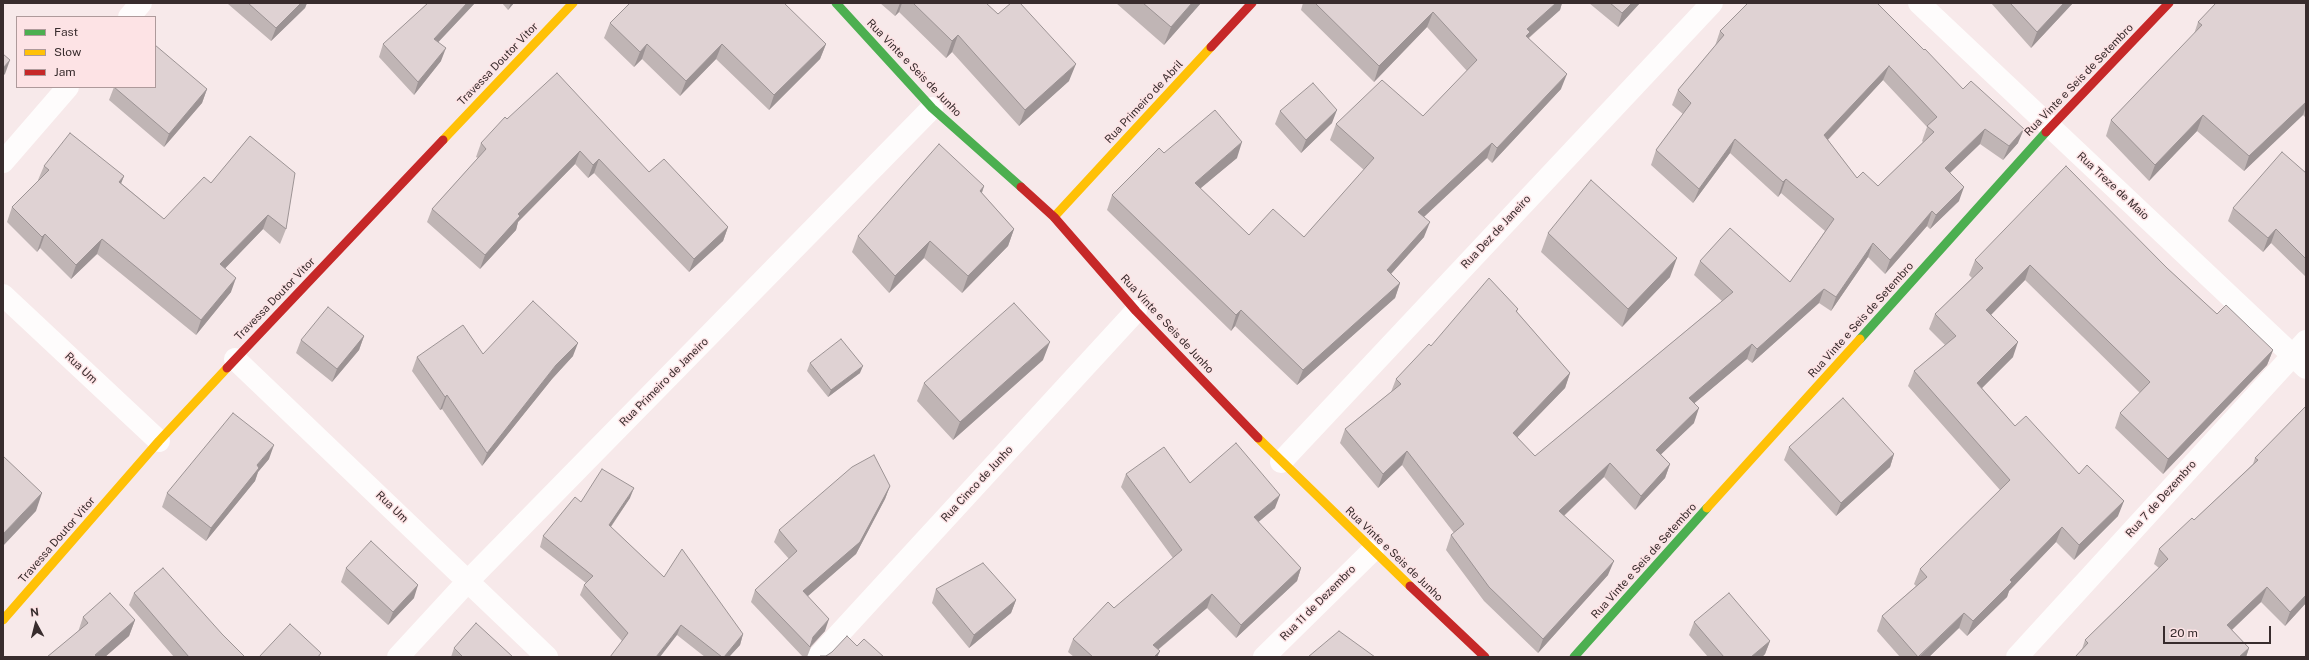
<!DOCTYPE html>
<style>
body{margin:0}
#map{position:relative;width:2309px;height:660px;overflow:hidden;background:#f7e9ea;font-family:"Public Sans",sans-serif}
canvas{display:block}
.frame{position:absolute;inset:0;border:4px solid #382c2d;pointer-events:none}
.legend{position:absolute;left:16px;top:16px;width:140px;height:72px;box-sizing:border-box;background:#fde3e5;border:1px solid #ae9a9b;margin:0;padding:5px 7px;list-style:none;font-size:12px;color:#382c2d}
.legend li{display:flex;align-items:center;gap:8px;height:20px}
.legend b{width:20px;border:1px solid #ae9a9b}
.north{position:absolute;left:16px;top:604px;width:40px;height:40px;-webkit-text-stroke:3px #fde3e5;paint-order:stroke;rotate:353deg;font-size:11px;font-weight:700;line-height:16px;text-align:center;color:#382c2d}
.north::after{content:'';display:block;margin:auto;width:14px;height:18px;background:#382c2d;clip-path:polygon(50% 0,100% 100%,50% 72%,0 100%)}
.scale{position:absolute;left:2163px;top:626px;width:108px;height:18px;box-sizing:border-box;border:2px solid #382c2d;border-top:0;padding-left:5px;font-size:12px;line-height:14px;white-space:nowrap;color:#382c2d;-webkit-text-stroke:3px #fde3e5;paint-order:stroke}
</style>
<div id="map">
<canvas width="2309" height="660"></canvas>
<div class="frame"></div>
<ul class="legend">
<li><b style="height:5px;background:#4caf50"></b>Fast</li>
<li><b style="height:5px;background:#ffc107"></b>Slow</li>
<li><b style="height:5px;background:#c62828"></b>Jam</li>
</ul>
<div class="north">N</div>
<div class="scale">20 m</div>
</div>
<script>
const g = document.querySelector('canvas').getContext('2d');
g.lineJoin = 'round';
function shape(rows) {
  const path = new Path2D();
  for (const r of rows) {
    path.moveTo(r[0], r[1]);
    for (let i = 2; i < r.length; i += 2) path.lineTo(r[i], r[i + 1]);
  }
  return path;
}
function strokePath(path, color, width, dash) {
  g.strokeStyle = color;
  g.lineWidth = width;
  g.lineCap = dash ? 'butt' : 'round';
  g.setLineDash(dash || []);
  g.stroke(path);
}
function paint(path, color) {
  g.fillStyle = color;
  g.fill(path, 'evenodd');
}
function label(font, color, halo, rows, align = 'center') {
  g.font = font + ' "Public Sans",sans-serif';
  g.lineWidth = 3;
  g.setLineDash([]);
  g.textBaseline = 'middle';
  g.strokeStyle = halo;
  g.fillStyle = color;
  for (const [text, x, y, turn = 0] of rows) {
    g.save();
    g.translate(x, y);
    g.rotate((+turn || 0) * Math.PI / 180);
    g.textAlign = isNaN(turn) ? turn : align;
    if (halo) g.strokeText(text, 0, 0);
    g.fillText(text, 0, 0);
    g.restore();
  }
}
const street = shape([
 [1919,3,2306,368],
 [129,17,141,3],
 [3,162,68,87],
 [3,295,159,441],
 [235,359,547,657],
 [1281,462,1712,3],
 [398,657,468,581,932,108],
 [818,657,1136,311],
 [1264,657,1373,550],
 [2017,657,2306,341]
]);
const fast = shape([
 [836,3,932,108,1021,187],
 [1860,339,2046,132],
 [1574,657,1707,508]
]);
const slow = shape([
 [443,140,573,3],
 [1054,217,1211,47],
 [1258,438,1410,586],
 [1707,508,1860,339],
 [3,620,159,441,227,368]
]);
const jam = shape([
 [1211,47,1252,3],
 [2046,132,2169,3],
 [1021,187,1054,217,1136,311,1258,438],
 [227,368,443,140],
 [1410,586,1485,657]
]);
const wall = shape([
 [228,3,307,3,305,8,271,41,228,4],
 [428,3,475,3,438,42,441,61,414,95,379,57,383,44],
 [502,3,514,3,508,10],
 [880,3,986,3,1069,81,1019,126,952,52,946,58,899,12,895,16],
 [1116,3,1201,3,1164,45],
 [1303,3,1562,3,1560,10,1529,38,1561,89,1492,163,1487,158,1424,217,1424,237,1391,274,1400,283,1395,298,1297,385,1235,326,1231,331,1107,210,1112,195,1164,153,1237,158,1200,188,1249,235,1304,237,1364,170,1330,140,1336,124,1423,116,1467,71,1427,27,1374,82,1301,10],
 [1589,3,1640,3,1618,27],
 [1748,3,1963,89,2018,143,2003,160,1980,144,1950,173,1959,201,1930,229,1927,226,1885,274,1868,257,1831,311,1819,303,1752,363,1747,359,1694,403,1694,423,1661,454,1670,464,1665,478,1635,510,1604,477,1564,516,1608,575,1538,653,1484,601,1446,550,1451,535,1454,533,1402,465,1378,488,1340,443,1345,429,1391,392,1396,379,1431,346,1518,309,1517,312,1570,373,1565,388,1517,437,1535,456,1722,301,1694,275,1700,261,1790,282,1825,231,1781,193,1778,197,1730,153,1693,203,1651,165,1656,150,1683,114,1672,105,1678,90,1715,46,1720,31],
 [1883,80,1927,127,1922,141,1923,142,1878,186,1857,178,1828,140],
 [1991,3,2073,3,2031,48],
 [2306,3,2306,118,2303,115,2244,171,2197,131,2149,181,2106,136,2111,120,2194,34,2198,22],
 [610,23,826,44,820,59,769,110,716,59,680,96,642,59,634,67,604,38],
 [114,87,207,89,202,103,164,147,109,100],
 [1280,111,1332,123,1301,153,1275,124],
 [507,119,649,172,728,227,723,241,689,272,594,173,588,178,575,164,518,222,516,230,480,269,427,222,432,209,478,158,476,157,481,143],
 [250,136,286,229,280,244,263,229,225,268,231,292,196,335,97,254,71,279,40,248,37,252,7,222,12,207,39,181,38,180,44,166,124,176,121,183,164,219,211,183],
 [2306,173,2306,277,2271,243,2263,252,2228,221,2233,208],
 [984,186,982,193,1014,229,1008,246,962,293,924,258,889,293,852,252,858,236],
 [1548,233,1670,277,1622,327,1541,252],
 [1975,260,2167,268,2217,314,2273,350,2267,365,2163,474,2115,428,2120,413,2140,393,2025,280,1991,315,2013,357,1982,388,2015,426,2118,516,2074,560,2056,542,2009,591,2007,597,1967,636,1959,628,1929,657,1900,657,1877,631,1882,616,1916,586,1914,584,1920,569,2000,490,1908,386,1914,371,1945,345,1929,329,1935,314,1972,278,1969,275],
 [364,336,359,350,332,382,296,353,301,340],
 [483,354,573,356,552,379,482,466,442,409,440,410,412,371,417,357],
 [1043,360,953,440,917,401,924,383],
 [810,363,860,373,828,397,807,371],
 [2306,406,2306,603,2285,626,2261,602,2232,630,2249,648,2246,657,2075,657,2082,649,2085,640,2159,568,2154,564,2159,549,2194,520,2253,464,2255,458],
 [1789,447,1894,454,1890,467,1836,516,1784,460],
 [269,459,258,472,255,481,206,541,162,507,167,493],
 [1126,474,1190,483,1275,508,1258,522,1301,568,1297,581,1236,638,1207,608,1158,650,1160,651,1157,657,1074,657,1068,652,1073,639,1114,608,1173,558,1121,487],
 [890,486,885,499,856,554,807,596,825,631,811,647,807,657,803,657,751,602,755,590,789,559,774,542,779,530],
 [630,498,611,527,664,577,743,634,740,645,729,657,705,657,677,635,622,641,580,595,584,585,586,583,540,547,543,536,581,502],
 [346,568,414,598,388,625,341,582],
 [936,589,1016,600,1011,613,969,648,932,603],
 [134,593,222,634,245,657,174,657,129,605],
 [83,617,135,620,129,636,105,657,47,657,78,632],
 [1694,622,1770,641,1765,654,1762,657,1708,657,1689,635],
 [454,648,513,657,451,657]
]);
const shadedWall = shape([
 [301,3,307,3,305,8,271,41,276,28],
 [467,3,475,3,430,51,434,39],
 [511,3,514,3,508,10],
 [900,3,902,3,899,12,895,16],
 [1192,3,1201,3,1164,45,1171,27],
 [1556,3,1562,3,1560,10,1527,39,1524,48,1527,29],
 [1632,3,1640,3,1618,27,1622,13],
 [2064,3,2073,3,2031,48,2037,32],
 [1433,12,1427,27,1374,82,1379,66],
 [958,35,952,52,946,58,952,41],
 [647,44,642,59,634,67,640,52],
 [722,44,716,59,680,96,686,81],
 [826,44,820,59,769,110,774,95],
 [446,48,441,61,414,95,418,82],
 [10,60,5,74,3,76,3,68],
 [1076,64,1069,81,1019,126,1025,110],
 [1889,66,1883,80,1818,150,1824,135],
 [1567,74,1561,89,1492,163,1497,148],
 [207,89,202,103,164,147,169,134],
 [2306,102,2306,106,2303,115,2244,171,2249,156],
 [1337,110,1332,123,1301,153,1306,140],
 [2203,115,2197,131,2149,181,2155,165],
 [1985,129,1980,144,1939,183,1945,168],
 [2024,129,2018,143,2003,160,2009,146],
 [1735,139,1730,153,1693,203,1699,189],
 [1242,142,1237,158,1189,198,1195,183],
 [1492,143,1487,158,1413,227,1418,212],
 [580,151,575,164,518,222,516,230,480,269,485,255,518,214],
 [599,159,594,173,588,178,593,165],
 [124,176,118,191,119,182],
 [1786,179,1781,193,1778,197,1783,182],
 [984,186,978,203,980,191],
 [1964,187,1959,201,1930,229,1936,215],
 [1932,211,1927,226,1885,274,1890,260],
 [268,215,263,229,215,279,220,264],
 [1430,222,1424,237,1381,285,1387,270],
 [728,227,723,241,689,272,694,259],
 [1014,229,1008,246,962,293,968,276],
 [2276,229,2271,243,2263,252,2268,238],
 [45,234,40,248,37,252,42,237],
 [102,239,97,254,71,279,76,265],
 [930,241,924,258,889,293,895,276],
 [1873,243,1868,257,1831,311,1836,297],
 [1677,258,1670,277,1622,327,1628,309],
 [2030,265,2025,280,1981,325,1986,310],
 [236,278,231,292,196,335,201,320],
 [1400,283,1395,298,1297,385,1303,370],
 [1824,289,1819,303,1752,363,1757,349],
 [1241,310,1235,326,1231,331,1236,315],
 [364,336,359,350,332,382,337,369],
 [1050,342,1043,360,953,440,960,422],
 [2018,342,2013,357,1972,398,1977,383],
 [578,343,573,356,552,379,482,466,487,453,556,365],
 [1752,344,1747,359,1684,412,1689,398],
 [2273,350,2267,365,2163,474,2168,459],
 [863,366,860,373,828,397,831,390],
 [1570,373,1565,388,1508,447,1513,433],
 [447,395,442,409,440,410,445,397],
 [1699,408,1694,423,1651,464,1656,450],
 [274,445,269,459,258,472,255,481,206,541,211,528,257,465],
 [1407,451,1402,465,1378,488,1383,474],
 [1894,454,1890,467,1836,516,1841,503],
 [1610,463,1604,477,1554,525,1559,511],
 [1670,464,1665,478,1635,510,1641,496],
 [890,486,885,499,856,554,799,604,803,591],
 [634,488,630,498,605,535,609,525],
 [42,493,36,511,3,546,3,534],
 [1280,495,1275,508,1249,530,1254,517],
 [2124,501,2118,516,2074,560,2079,545],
 [2062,527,2056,542,2009,591,2007,597,1967,636,1973,621,2010,580],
 [1614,561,1608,575,1538,653,1543,639],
 [1301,568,1297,581,1236,638,1241,625],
 [418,585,414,598,388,625,393,612],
 [2267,587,2261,602,2222,639,2227,625],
 [1212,594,1207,608,1149,657,1153,645],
 [2306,595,2306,603,2285,626,2290,612],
 [1016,600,1011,613,969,648,974,635],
 [1964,613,1959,628,1929,657,1919,657],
 [829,619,825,631,810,647,813,637],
 [135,620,129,636,105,657,95,657,95,655],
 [681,625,677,635,660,657,656,657],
 [743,634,740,645,729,657,724,657],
 [1770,641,1765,654,1762,657,1751,657],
 [2249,648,2246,657,2239,657],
 [1160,651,1157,657,1154,657]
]);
const building = shape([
 [248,3,301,3,276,28,248,3],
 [428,3,467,3,434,39,446,48,418,82,383,44,428,3],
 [630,3,784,3,826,44,774,95,722,44,686,81,647,44,640,52,610,23,630,3],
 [913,3,986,3,998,14,1011,3,1020,3,1076,64,1025,110,958,35,952,41,913,3],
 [1143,3,1192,3,1171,27,1143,3],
 [1315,3,1556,3,1527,29,1530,32,1526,36,1567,74,1497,148,1492,143,1418,212,1430,222,1387,270,1400,283,1303,370,1241,310,1236,315,1112,195,1159,148,1164,153,1215,110,1242,142,1195,183,1249,235,1273,209,1304,237,1374,158,1336,124,1382,80,1423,116,1477,60,1433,12,1379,66,1315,3],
 [1610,3,1632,3,1622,13,1610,3],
 [1748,3,1877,3,1924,50,1925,49,1963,89,1971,81,2024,129,2009,146,1985,129,1945,168,1964,187,1936,215,1932,211,1890,260,1873,243,1836,297,1824,289,1757,349,1752,344,1689,398,1699,408,1656,450,1670,464,1641,496,1610,463,1559,511,1614,561,1543,639,1489,587,1451,535,1464,524,1407,451,1383,474,1345,429,1401,384,1396,379,1429,344,1431,346,1489,278,1518,309,1516,311,1570,373,1513,433,1535,456,1733,292,1700,261,1730,228,1790,282,1834,219,1786,179,1783,182,1735,139,1699,189,1656,150,1691,103,1678,90,1724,35,1720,31,1748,3],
 [1889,66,1937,117,1927,126,1934,132,1878,186,1863,172,1857,178,1824,135,1889,66],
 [2010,3,2064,3,2037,32,2010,3],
 [2216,3,2306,3,2306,102,2249,156,2203,115,2155,165,2111,120,2202,25,2198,22,2216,3],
 [155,45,207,89,169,134,114,87,155,87,155,45],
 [3,54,10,60,3,68,3,54],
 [557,73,649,172,664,159,728,227,694,259,599,159,593,165,580,151,518,214,520,216,485,255,432,209,486,149,481,143,505,117,507,119,557,73],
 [1313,83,1337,110,1306,140,1280,111,1313,83],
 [70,133,124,176,119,182,164,219,204,177,211,183,250,136,295,173,286,229,268,215,220,264,236,278,201,320,102,239,76,265,45,234,42,237,12,207,49,170,44,166,70,133],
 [939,144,984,186,980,191,1014,229,968,276,930,241,895,276,858,236,939,144],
 [2282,152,2306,173,2306,259,2276,229,2268,238,2233,208,2282,152],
 [2066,166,2167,268,2217,314,2226,305,2273,350,2168,459,2120,413,2150,382,2030,265,1986,310,2018,342,1977,383,2015,426,2026,416,2079,474,2087,465,2124,501,2079,545,2062,527,2010,580,2012,582,1973,621,1964,613,1918,657,1882,616,1927,577,1920,569,2010,480,1914,371,1956,336,1935,314,1983,268,1975,260,2066,166],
 [1591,180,1677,258,1628,309,1548,233,1591,180],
 [533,301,578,343,556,365,487,453,447,395,445,397,417,357,463,325,483,354,533,301],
 [1014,303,1050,342,960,422,924,383,1014,303],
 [328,307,364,336,337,369,301,340,328,307],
 [841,339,863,366,831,390,810,363,841,339],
 [1843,398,1894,454,1841,503,1789,447,1843,398],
 [2306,406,2306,595,2290,612,2267,587,2227,625,2249,648,2239,657,2075,657,2088,643,2085,640,2168,559,2159,549,2192,518,2194,520,2258,460,2255,458,2306,406],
 [233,413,274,445,257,465,259,468,211,528,167,493,233,413],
 [1236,443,1280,495,1254,517,1301,568,1241,625,1212,594,1153,645,1160,651,1154,657,1093,657,1073,639,1108,602,1114,608,1182,550,1126,474,1164,447,1190,483,1236,443],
 [874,455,890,486,860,542,803,591,829,619,813,637,810,647,755,590,797,551,779,530,852,467,874,455],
 [3,456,42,493,3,534,3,456],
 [602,469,634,488,609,525,664,577,682,549,743,634,724,657,722,657,681,625,656,657,610,657,628,633,584,585,593,576,543,536,575,497,581,502,602,469],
 [371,541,418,585,393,612,346,568,371,541],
 [983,563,1016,600,974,635,936,589,983,563],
 [163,568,222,634,245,657,189,657,134,593,163,568],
 [110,593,135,620,95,655,97,657,47,657,88,623,83,617,110,593],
 [1729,593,1770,641,1751,657,1724,657,1694,622,1729,593],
 [476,623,513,657,463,657,454,648,476,623],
 [290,624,321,653,318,657,259,657,290,624],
 [1339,631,1375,657,1308,657,1339,631],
 [847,636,857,646,864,639,884,657,821,657,820,656,826,656,832,652,847,636]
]);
const streetNames = [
 ["Travessa Doutor Vitor",498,64,-46],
 ["Rua Vinte e Seis de Junho",914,68,46],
 ["Rua Vinte e Seis de Setembro",2079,80,-46],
 ["Rua Primeiro de Abril",1144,102,-47],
 ["Rua Treze de Maio",2113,186,43],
 ["Rua Dez de Janeiro",1496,232,-47],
 ["Travessa Doutor Vitor",275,299,-46],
 ["Rua Vinte e Seis de Setembro",1861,320,-48],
 ["Rua Vinte e Seis de Junho",1167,324,47],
 ["Rua Um",81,368,43],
 ["Rua Primeiro de Janeiro",664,382,-45],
 ["Rua Cinco de Junho",977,484,-47],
 ["Rua 7 de Dezembro",2161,499,-48],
 ["Rua Um",392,507,44],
 ["Travessa Doutor Vitor",57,540,-49],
 ["Rua Vinte e Seis de Junho",1394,554,44],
 ["Rua Vinte e Seis de Setembro",1644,561,-48],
 ["Rua 11 de Dezembro",1318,603,-45]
];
strokePath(street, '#fefcfc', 22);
strokePath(fast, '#4caf50', 9);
strokePath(slow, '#ffc107', 9);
strokePath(jam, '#c62828', 9);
paint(wall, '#c0b5b5');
paint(shadedWall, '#9c9394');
paint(building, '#dfd2d3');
strokePath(building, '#9c9394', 1);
label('11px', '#382c2d', '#fde3e5', streetNames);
</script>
